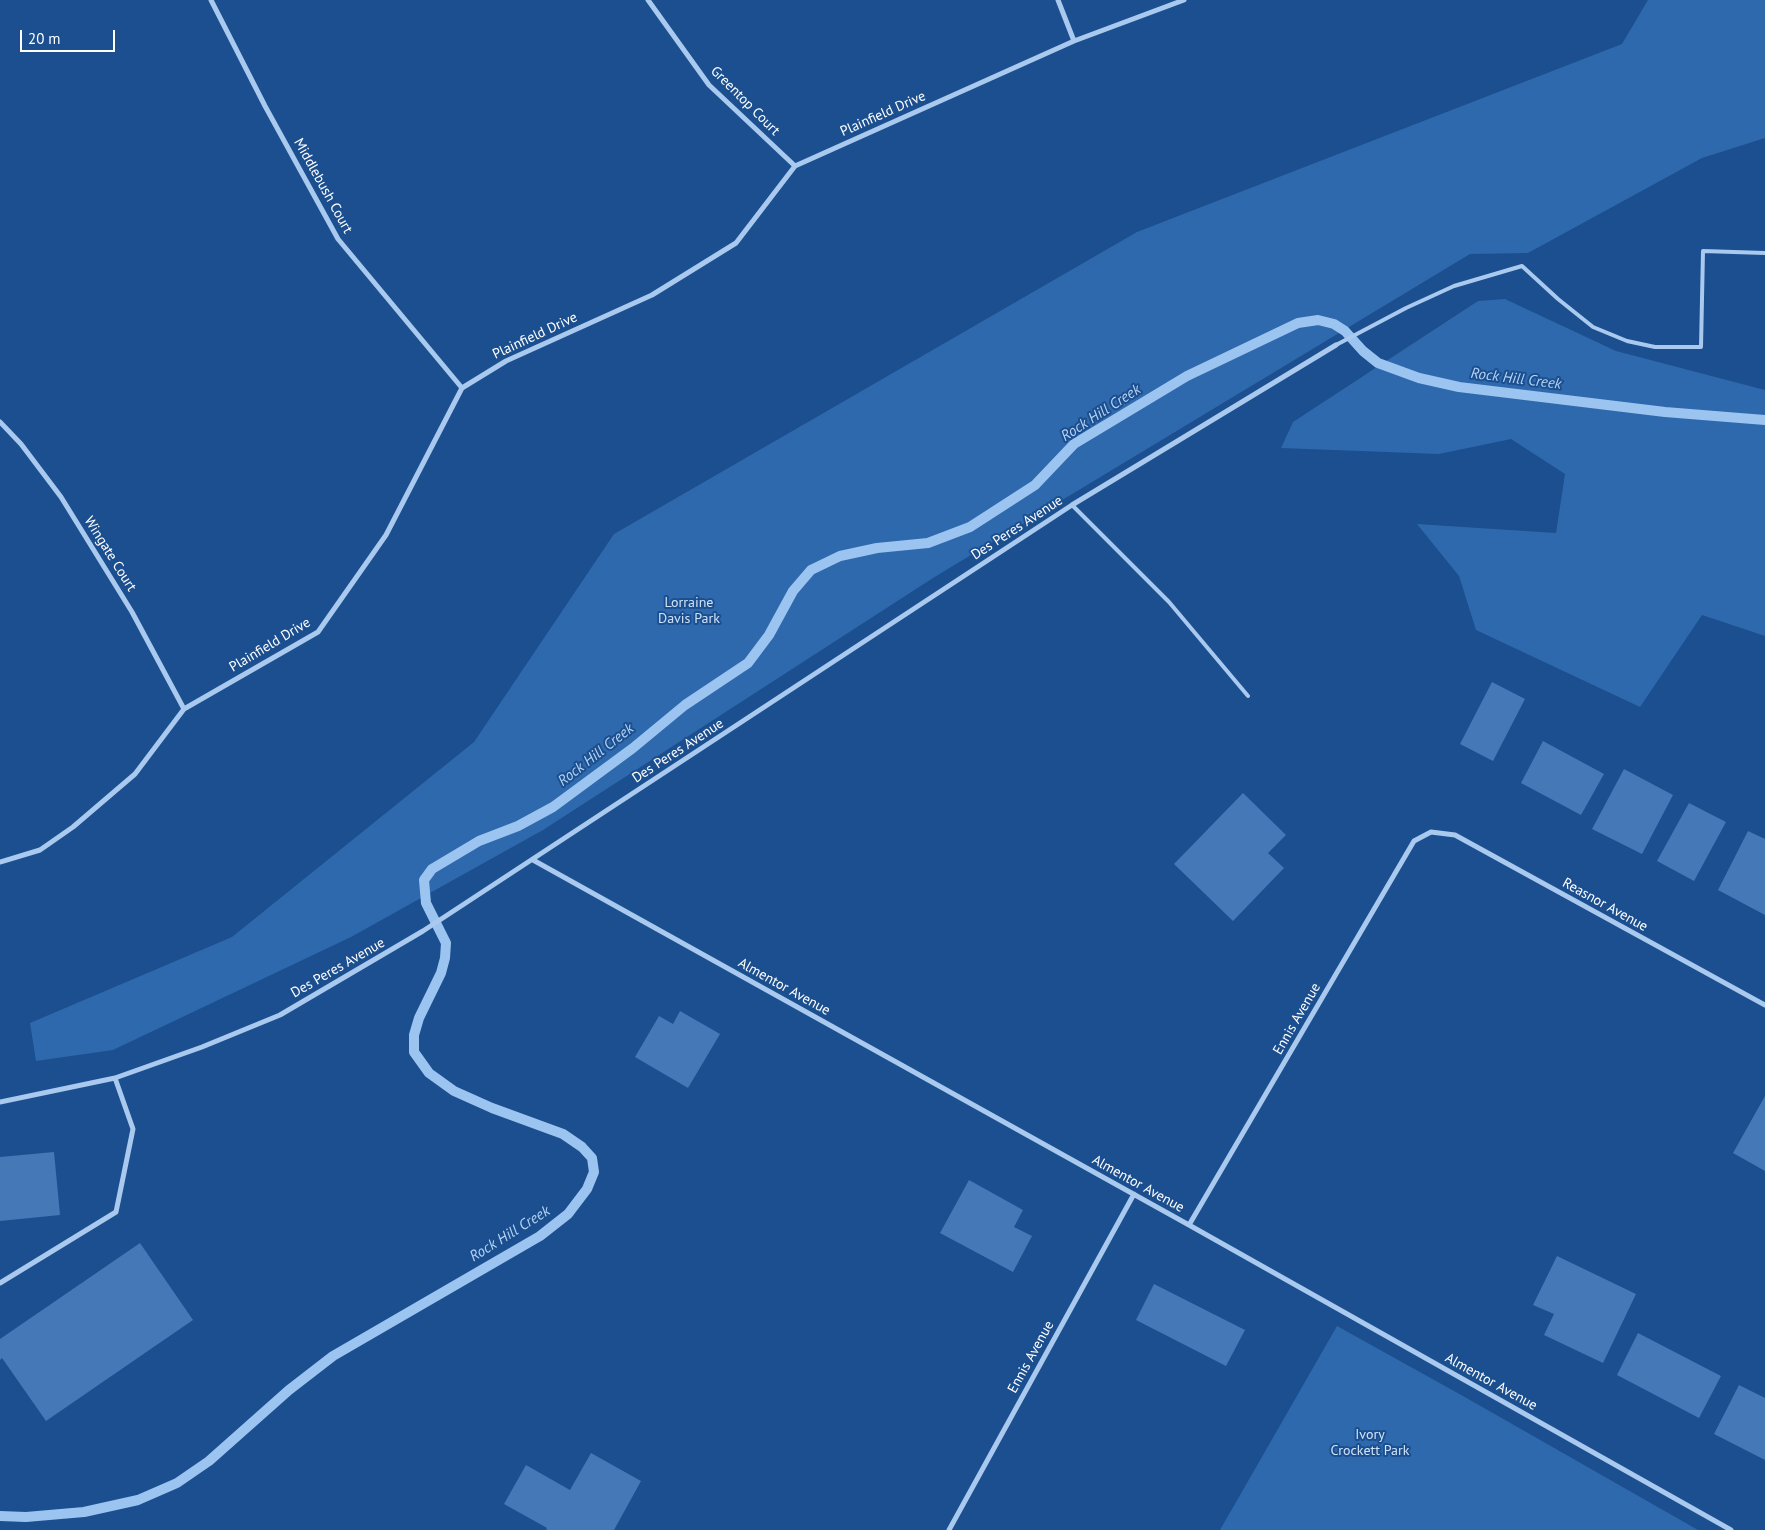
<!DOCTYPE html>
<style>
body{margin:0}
#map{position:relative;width:1765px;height:1530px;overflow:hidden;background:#1b4f8f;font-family:"PT Sans",sans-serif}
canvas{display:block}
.scale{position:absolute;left:20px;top:30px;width:95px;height:22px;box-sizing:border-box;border:2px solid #fff;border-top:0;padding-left:6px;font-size:15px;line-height:18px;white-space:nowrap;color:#fff;-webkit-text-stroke:4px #1b4f8f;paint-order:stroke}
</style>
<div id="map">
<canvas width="1765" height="1530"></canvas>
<div class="scale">20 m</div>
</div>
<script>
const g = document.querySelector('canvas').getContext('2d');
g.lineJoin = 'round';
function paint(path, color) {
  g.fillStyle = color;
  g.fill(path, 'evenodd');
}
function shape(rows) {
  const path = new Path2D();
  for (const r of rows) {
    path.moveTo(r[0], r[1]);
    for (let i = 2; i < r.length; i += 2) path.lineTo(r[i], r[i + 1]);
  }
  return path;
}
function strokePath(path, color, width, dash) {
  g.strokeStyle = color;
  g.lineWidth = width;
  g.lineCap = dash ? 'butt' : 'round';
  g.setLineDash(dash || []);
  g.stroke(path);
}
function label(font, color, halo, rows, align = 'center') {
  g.font = font + ' "PT Sans",sans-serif';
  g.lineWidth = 4;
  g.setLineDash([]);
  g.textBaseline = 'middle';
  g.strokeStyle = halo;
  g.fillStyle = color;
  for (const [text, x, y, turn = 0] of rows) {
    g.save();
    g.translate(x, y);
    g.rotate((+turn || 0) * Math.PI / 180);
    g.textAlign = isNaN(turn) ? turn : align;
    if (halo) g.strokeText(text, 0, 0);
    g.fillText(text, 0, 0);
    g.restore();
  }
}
const green = shape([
 [1648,0,1765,0,1765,138,1702,158,1528,253,1470,254,933,578,543,830,351,937,113,1050,36,1061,30,1023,232,937,474,742,614,534,1137,232,1622,44],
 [1505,299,1616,351,1765,390,1765,636,1702,615,1640,707,1476,630,1459,576,1417,524,1556,533,1565,474,1511,439,1439,454,1281,448,1293,422,1478,301],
 [1337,1326,1463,1396,1698,1530,1220,1530]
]);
const stream = shape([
 [0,1516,26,1517,84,1512,138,1500,177,1483,209,1461,289,1390,333,1356,540,1236,568,1214,587,1189,594,1172,592,1158,582,1147,563,1134,492,1108,454,1091,429,1073,414,1052,414,1035,419,1018,441,973,445,958,446,943,426,903,424,880,432,869,479,841,518,826,553,807,633,748,685,705,748,663,769,635,793,591,811,570,840,556,877,548,928,543,970,527,1035,485,1074,444,1187,376,1298,323,1318,320,1334,324,1345,331,1363,351,1378,363,1419,378,1459,387,1665,412,1765,420]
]);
const building = shape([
 [1492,682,1525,699,1493,761,1460,744],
 [1543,741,1604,774,1581,815,1521,783],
 [1624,769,1673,795,1642,854,1592,829],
 [1243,793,1286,835,1268,853,1284,868,1233,921,1174,864],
 [1689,803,1726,822,1694,881,1657,861],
 [1748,831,1765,839,1765,915,1718,890],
 [680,1011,720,1034,688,1088,635,1057,659,1016,673,1024],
 [1765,1096,1765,1171,1733,1153],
 [54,1152,60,1215,0,1221,0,1157],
 [969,1180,1023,1210,1014,1227,1032,1236,1013,1272,940,1233],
 [140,1243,193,1320,46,1421,2,1358,0,1360,0,1339],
 [1557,1256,1636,1294,1603,1363,1544,1335,1554,1314,1533,1305],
 [1154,1284,1245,1330,1226,1366,1136,1320],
 [1638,1333,1721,1376,1699,1418,1617,1375],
 [1739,1385,1765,1398,1765,1460,1714,1434],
 [591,1453,641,1481,614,1530,546,1530,547,1528,504,1504,526,1465,570,1490]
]);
const lane = shape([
 [1336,345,1406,308,1454,286,1522,266,1558,299,1593,327,1627,341,1655,347,1701,347,1703,251,1765,253],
 [1072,505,1169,602,1248,696]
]);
const street = shape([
 [211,0,265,106,338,239,462,388],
 [648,0,709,85,795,166],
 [1058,0,1074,41],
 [0,422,21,444,61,497,132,612,184,709],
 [533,860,1189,1225,1731,1530],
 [0,862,40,850,73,827,135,774,184,709,318,632,386,535,462,388,506,361,652,295,736,243,795,166,1074,41,1184,0],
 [0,1102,115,1078,202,1047,280,1015,423,931,1072,505,1336,345],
 [1189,1225,1414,841,1431,832,1455,835,1765,1005],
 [0,1283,116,1212,133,1129,115,1078],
 [949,1530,1134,1194]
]);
const streetNames = [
 ["Greentop Court",745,101,45],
 ["Plainfield Drive",883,114,-24],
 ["Middlebush Court",323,186,61],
 ["Plainfield Drive",535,336,-25],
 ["Des Peres Avenue",1017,528,-33],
 ["Wingate Court",110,554,58],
 ["Plainfield Drive",270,645,-31],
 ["Des Peres Avenue",678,751,-33],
 ["Reasnor Avenue",1605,905,29],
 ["Des Peres Avenue",338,968,-30],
 ["Almentor Avenue",784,987,29],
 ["Ennis Avenue",1297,1019,-60],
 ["Almentor Avenue",1138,1184,29],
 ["Ennis Avenue",1031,1357,-61],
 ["Almentor Avenue",1491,1382,29]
];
const parkNames = [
 ["Lorraine",689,603],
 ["Davis Park",689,619],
 ["Ivory",1370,1435],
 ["Crockett Park",1370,1451]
];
const waterNames = [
 ["Rock Hill Creek",1516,379,7],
 ["Rock Hill Creek",1101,413,-33],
 ["Rock Hill Creek",596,755,-38],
 ["Rock Hill Creek",510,1234,-32]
];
paint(green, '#2e69ad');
strokePath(stream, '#9cc4f0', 10);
paint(building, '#4478b7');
strokePath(lane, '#a9c9ee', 4);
strokePath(street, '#a9c9ee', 5);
label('14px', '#fff', '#1b4f8f', streetNames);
label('14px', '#cfe3fa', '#1b4f8f', parkNames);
label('italic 15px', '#b5d3f5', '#1b4f8f', waterNames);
</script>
